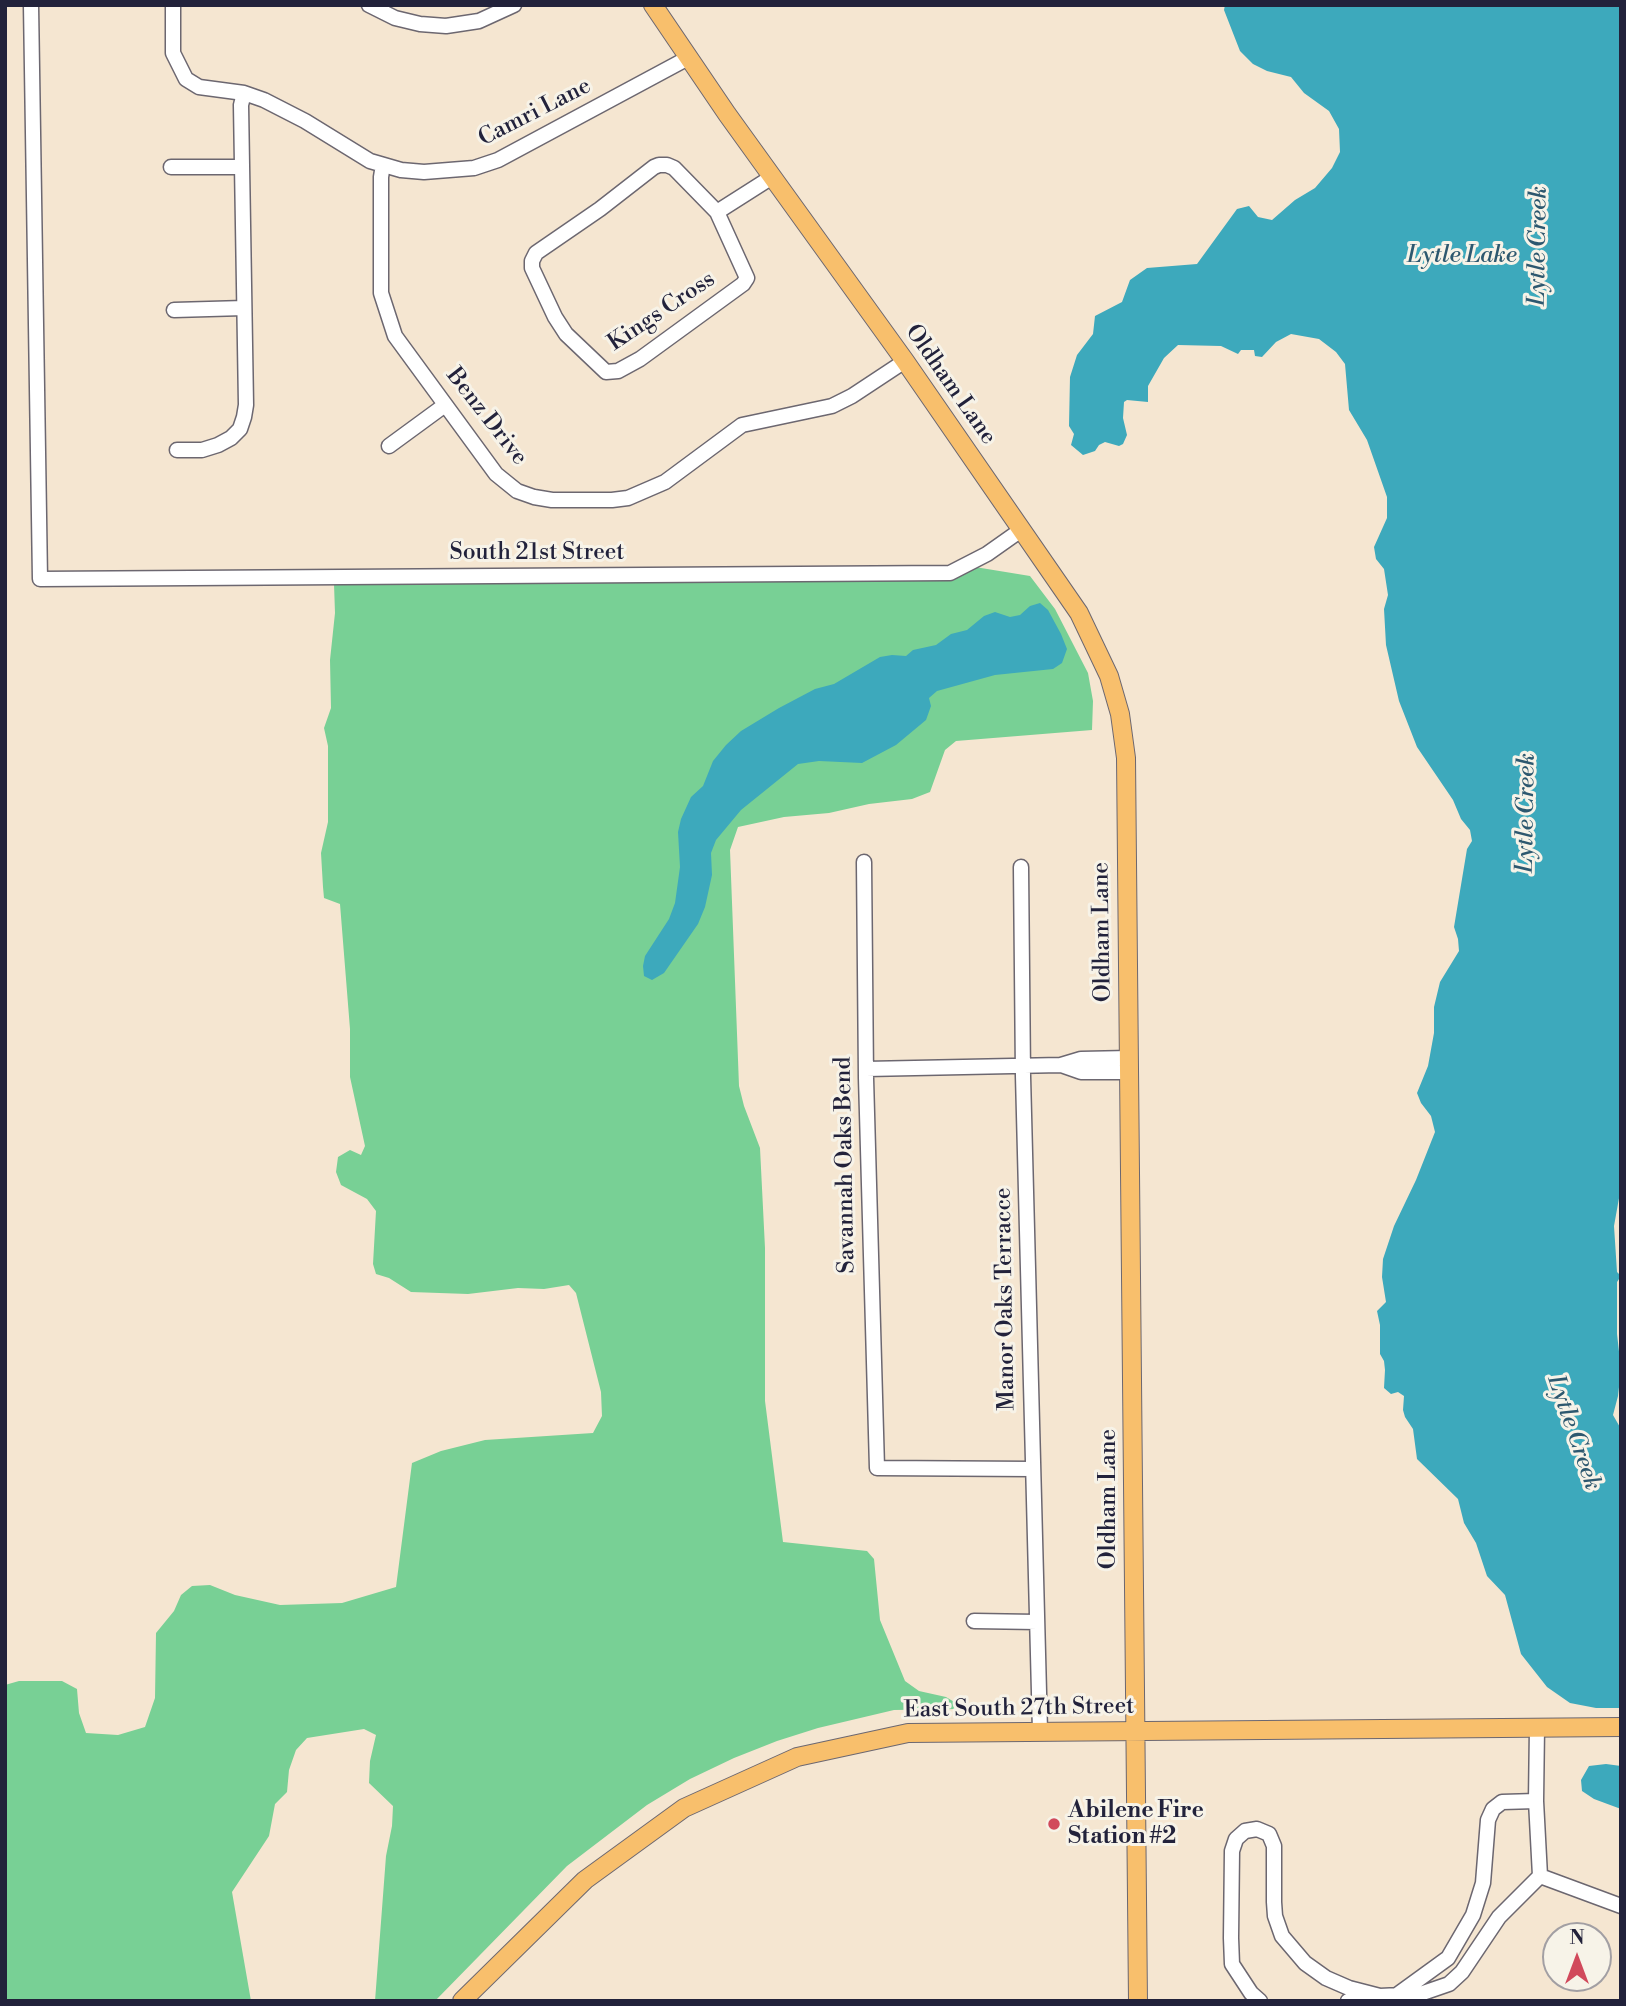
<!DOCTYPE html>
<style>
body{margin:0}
#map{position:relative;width:1626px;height:2006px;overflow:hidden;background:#f5e6d1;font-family:"Libre Bodoni",serif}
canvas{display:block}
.frame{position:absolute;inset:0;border:7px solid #22223b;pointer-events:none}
.north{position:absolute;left:1542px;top:1922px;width:70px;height:70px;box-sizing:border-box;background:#f7f3e8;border:2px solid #a29fa3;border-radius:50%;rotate:0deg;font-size:19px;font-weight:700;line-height:28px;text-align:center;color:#22223b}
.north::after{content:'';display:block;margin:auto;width:24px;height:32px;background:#d1495b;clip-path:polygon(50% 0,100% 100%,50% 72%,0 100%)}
</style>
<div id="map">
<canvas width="1626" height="2006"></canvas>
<div class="frame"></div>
<div class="north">N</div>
</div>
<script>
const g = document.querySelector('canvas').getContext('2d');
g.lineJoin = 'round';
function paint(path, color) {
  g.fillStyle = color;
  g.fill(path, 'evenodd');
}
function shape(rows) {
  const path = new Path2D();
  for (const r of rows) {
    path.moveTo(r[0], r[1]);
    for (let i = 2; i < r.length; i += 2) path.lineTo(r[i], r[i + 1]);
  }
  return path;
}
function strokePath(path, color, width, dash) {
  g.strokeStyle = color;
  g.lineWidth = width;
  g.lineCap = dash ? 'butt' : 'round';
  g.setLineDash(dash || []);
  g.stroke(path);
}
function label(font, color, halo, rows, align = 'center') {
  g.font = font + ' "Libre Bodoni",serif';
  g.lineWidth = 6;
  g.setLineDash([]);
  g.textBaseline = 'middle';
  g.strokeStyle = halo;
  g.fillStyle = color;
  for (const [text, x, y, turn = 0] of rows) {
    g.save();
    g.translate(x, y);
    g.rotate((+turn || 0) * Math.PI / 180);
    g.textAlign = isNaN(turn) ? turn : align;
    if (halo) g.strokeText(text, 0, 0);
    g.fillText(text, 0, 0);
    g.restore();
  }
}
const green = shape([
 [975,567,1030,576,1055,609,1088,673,1093,701,1092,730,956,741,945,750,930,792,912,799,869,804,829,813,784,817,738,827,730,850,739,1086,744,1106,760,1148,765,1248,765,1401,783,1542,867,1551,874,1559,880,1620,905,1681,919,1691,946,1697,956,1703,956,1709,894,1710,818,1728,777,1741,734,1758,690,1779,647,1805,567,1866,435,2001,375,2001,386,1856,392,1826,393,1806,369,1783,370,1761,376,1735,364,1729,307,1738,296,1750,289,1770,287,1792,275,1804,269,1836,232,1892,251,2001,5,2001,5,1685,19,1681,62,1681,77,1689,79,1713,86,1733,118,1735,145,1727,155,1698,156,1633,174,1611,181,1595,192,1586,210,1585,235,1595,280,1605,342,1603,396,1587,412,1463,441,1451,485,1440,593,1433,602,1416,601,1392,576,1293,569,1285,544,1289,518,1288,468,1294,411,1292,389,1278,376,1274,373,1264,376,1211,367,1199,341,1185,336,1172,338,1157,350,1150,361,1155,365,1146,350,1077,350,1029,340,904,324,898,323,887,321,853,328,822,328,746,324,728,331,708,330,660,335,613,334,584,951,578]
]);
const water = shape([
 [1225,5,1621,5,1621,1187,1614,1226,1617,1272,1621,1276,1617,1282,1617,1334,1621,1369,1618,1396,1613,1415,1621,1429,1621,1708,1596,1708,1570,1703,1547,1687,1521,1654,1505,1595,1487,1576,1476,1543,1464,1523,1458,1499,1417,1459,1413,1429,1405,1417,1403,1410,1404,1396,1398,1392,1391,1394,1384,1388,1385,1370,1384,1361,1380,1354,1380,1325,1377,1311,1386,1302,1382,1277,1383,1259,1394,1226,1416,1180,1435,1132,1431,1116,1421,1103,1417,1093,1428,1066,1434,1033,1434,1007,1440,982,1459,951,1458,939,1454,927,1467,849,1472,841,1470,830,1461,819,1453,800,1417,747,1399,701,1386,645,1384,609,1388,595,1384,569,1376,559,1374,547,1387,518,1387,497,1367,440,1349,410,1345,364,1336,352,1319,339,1291,334,1276,342,1262,357,1255,356,1254,350,1241,350,1238,354,1221,346,1178,345,1164,358,1148,386,1148,402,1127,400,1124,402,1123,418,1127,435,1123,444,1119,446,1105,442,1099,445,1095,451,1083,455,1071,445,1074,434,1069,426,1070,377,1077,355,1093,334,1095,316,1122,302,1130,280,1147,268,1197,264,1237,209,1249,206,1258,217,1272,220,1295,200,1315,188,1332,168,1340,152,1339,129,1329,111,1304,93,1291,77,1267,71,1253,64,1240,51,1224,10],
 [1040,603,1048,610,1061,634,1067,649,1062,663,1053,669,995,675,937,691,929,698,931,706,926,720,896,745,862,763,819,761,798,764,741,810,716,840,711,853,712,875,705,907,698,924,664,973,652,980,644,976,643,966,645,956,669,919,675,903,680,867,678,832,681,819,691,797,703,786,713,761,726,745,741,731,779,708,815,689,834,684,880,657,892,655,906,656,913,650,936,645,951,634,967,630,984,616,995,612,1010,617,1020,615,1030,606],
 [1606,1764,1621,1766,1621,1809,1594,1799,1582,1791,1581,1780,1589,1766]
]);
const minor = shape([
 [31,5,40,579,950,573,987,554,1021,530],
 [173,5,173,53,186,79,199,87,244,93,264,100,305,121,370,161,401,170,424,172,474,168,498,160,688,58],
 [369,5,395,18,420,24,446,26,479,21,514,5],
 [383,165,381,177,381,293,395,336,496,474,517,491,534,497,552,500,612,500,628,498,665,482,742,425,832,406,852,396,905,361],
 [659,165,667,165,674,168,717,212,747,278,743,284,640,359,618,371,606,372,566,334,555,317,532,268,532,261,536,253,600,209,654,167,659,165],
 [171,167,241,167],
 [717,212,772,177],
 [174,310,244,308],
 [389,446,445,405],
 [177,450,202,450,218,445,231,438,240,429,244,417,246,405,241,105,244,93],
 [864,862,866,1078,877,1468,1033,1469],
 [1021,867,1023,1076,1040,1731],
 [1061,1065,1081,1072,1129,1072],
 [866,1069,1061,1065,1081,1059,1129,1058],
 [974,1621,1037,1622],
 [1537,1727,1536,1801,1540,1876],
 [1397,1995,1448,1958,1473,1915,1483,1883,1488,1820,1493,1809,1502,1802,1536,1801],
 [1260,2001,1251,1993,1232,1964,1231,1938,1232,1851,1236,1839,1245,1831,1257,1829,1269,1834,1274,1846,1274,1902,1275,1916,1282,1936,1305,1963,1326,1978,1349,1988,1380,1996],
 [1348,2001,1380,1996,1420,1994,1449,1984,1462,1972,1499,1917,1540,1876,1621,1906]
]);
const major = shape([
 [653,5,727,114,905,361,1079,613,1109,676,1120,714,1126,758,1138,2001],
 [462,2001,585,1880,684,1808,797,1757,908,1733,1621,1727]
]);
const markers = [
 [1054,1824,7,"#d1495b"]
];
const streetNames = [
 ["Camri Lane",535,113,-27],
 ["Kings Cross",662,312,-34],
 ["Oldham Lane",950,385,55],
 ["Benz Drive",486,417,52],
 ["South 21st Street",537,553],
 ["Oldham Lane",1103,932,-91],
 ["Savannah Oaks Bend",846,1165,-91],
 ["Manor Oaks Terracce",1006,1299,-91],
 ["Oldham Lane",1109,1499,-90],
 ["East South 27th Street",1019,1709,-1]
];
const poiNames = [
 ["Abilene Fire",1068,1811],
 ["Station #2",1068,1837]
];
const waterNames = [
 ["Lytle Creek",1539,246,-89],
 ["Lytle Lake",1462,256],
 ["Lytle Creek",1527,813,-89],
 ["Lytle Creek",1573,1433,71]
];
paint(green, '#78d095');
paint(water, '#3da9bc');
strokePath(minor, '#6c6770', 17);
strokePath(major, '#6c6770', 20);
strokePath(minor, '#fff', 14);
strokePath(major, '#f8bf6c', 18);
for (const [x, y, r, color] of markers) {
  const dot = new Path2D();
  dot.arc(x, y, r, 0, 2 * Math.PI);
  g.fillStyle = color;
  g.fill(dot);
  strokePath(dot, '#f7f3e8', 2.5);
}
label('23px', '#22223b', '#f7f3e8', streetNames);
label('bold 23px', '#22223b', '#f7f3e8', poiNames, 'left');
label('italic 24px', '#2d586f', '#f7f3e8', waterNames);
</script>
